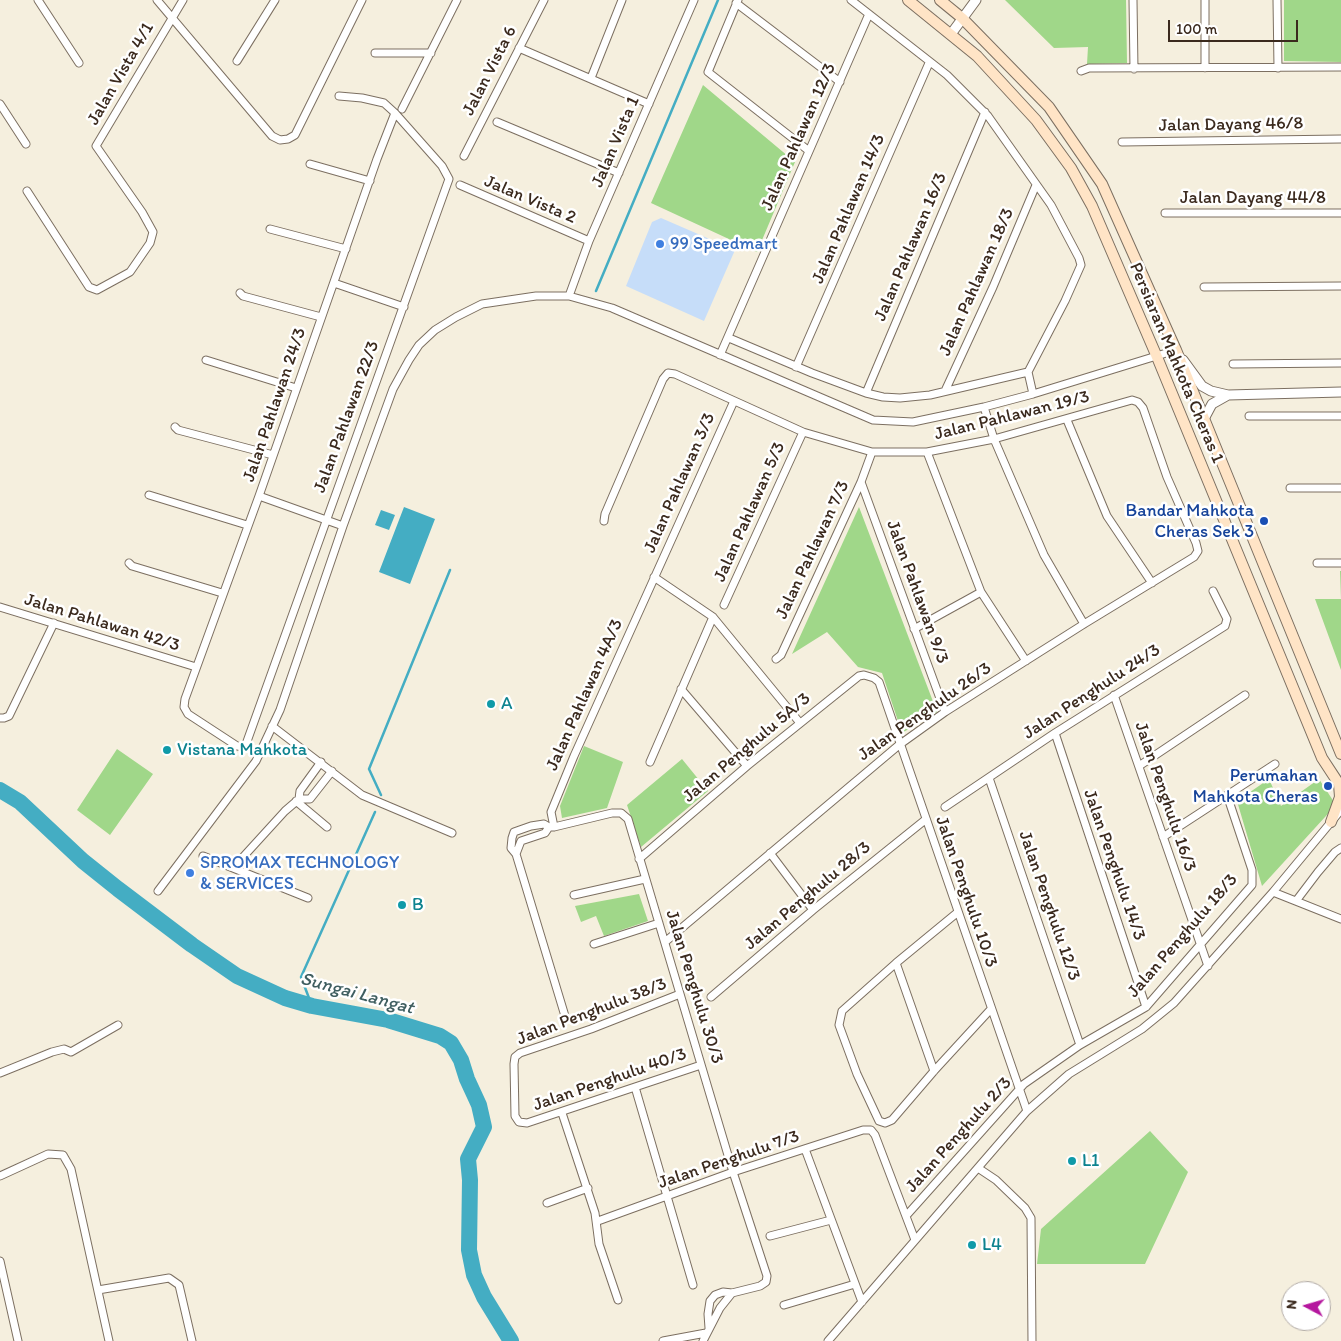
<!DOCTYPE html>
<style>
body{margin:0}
#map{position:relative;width:1341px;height:1341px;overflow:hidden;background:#f5efde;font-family:Itim,sans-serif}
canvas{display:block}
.north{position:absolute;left:1281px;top:1281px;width:50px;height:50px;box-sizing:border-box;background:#fff;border:1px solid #b1aaa5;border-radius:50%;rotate:276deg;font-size:14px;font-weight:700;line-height:20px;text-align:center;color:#3b2a1e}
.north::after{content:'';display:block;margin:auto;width:18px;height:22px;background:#b5179e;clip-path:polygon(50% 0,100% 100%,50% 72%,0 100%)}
.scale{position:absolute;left:1168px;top:20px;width:130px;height:22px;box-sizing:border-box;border:2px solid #3b2a1e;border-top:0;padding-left:6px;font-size:15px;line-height:18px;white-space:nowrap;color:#3b2a1e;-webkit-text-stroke:4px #fff;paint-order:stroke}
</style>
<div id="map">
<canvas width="1341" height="1341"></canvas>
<div class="north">N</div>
<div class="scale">100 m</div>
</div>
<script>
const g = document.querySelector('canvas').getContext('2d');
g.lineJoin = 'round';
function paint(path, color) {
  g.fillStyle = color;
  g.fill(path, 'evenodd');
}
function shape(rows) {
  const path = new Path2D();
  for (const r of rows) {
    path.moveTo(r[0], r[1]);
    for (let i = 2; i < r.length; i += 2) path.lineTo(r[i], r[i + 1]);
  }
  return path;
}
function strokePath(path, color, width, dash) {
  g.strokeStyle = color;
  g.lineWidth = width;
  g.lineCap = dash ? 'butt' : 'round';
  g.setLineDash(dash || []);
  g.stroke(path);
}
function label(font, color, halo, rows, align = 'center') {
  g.font = font + ' Itim,sans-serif';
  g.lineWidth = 5;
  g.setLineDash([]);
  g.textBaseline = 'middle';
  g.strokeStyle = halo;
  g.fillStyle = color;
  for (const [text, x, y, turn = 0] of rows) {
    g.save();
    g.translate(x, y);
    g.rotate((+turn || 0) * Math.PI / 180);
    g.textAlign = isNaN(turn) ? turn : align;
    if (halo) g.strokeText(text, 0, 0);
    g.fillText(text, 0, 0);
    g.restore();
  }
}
const built = shape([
 [661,218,735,250,704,321,626,286,652,222]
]);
const green = shape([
 [1005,0,1126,0,1127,63,1087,64,1088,47,1054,48],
 [1284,0,1341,0,1341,62,1284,61],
 [703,85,795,162,757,252,651,203],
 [859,507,937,712,902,733,882,673,858,667,827,632,792,654],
 [1340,571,1341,571,1341,670,1315,599,1341,599],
 [584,746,623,762,607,808,562,818,560,806],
 [117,749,153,774,110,835,77,810],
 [682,759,708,791,641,847,627,805],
 [1269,779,1281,806,1319,779,1336,805,1262,886,1237,801],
 [639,894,648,921,604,936,596,916,581,922,575,906],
 [1150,1131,1188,1172,1145,1264,1037,1264,1041,1229]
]);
const water = shape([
 [404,507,435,519,410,584,379,572],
 [381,510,395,515,389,530,375,525]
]);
const stream = shape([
 [596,291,718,0],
 [381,795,369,769,450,570],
 [312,1006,301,977,375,812]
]);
const river = shape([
 [0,790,20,802,83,861,118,889,192,945,237,976,285,998,312,1006,388,1020,440,1036,451,1043,461,1060,467,1079,479,1105,484,1127,468,1159,470,1180,469,1250,474,1275,484,1297,511,1341]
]);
const minor = shape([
 [38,0,79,63],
 [157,0,272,136,280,140,288,139,295,135,362,0],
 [738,0,708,72,809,151],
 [851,0,947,75,988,116,1051,205,1079,258,1081,265,1065,301,1028,372],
 [1133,0,1134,69],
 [1205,0,1205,68],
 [1277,0,1278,68],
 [736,3,840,82],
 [519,48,649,104],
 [375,53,431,53],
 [237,61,275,0],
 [1081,71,1089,68,1341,67],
 [591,78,622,0],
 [339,96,362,98,384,103,395,113,442,166,449,179,245,747,237,746,188,714,184,707,185,699,259,496,377,159,395,113],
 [0,104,26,144],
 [402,109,457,0],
 [497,122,619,173],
 [1122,142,1341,139],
 [464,156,544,0],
 [310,164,370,181],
 [460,185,589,241],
 [27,191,89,287,97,290,130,272,150,243,153,232,142,212,96,146,183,0],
 [1165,213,1341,213],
 [270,229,346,249],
 [334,283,404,307],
 [1204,287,1341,286],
 [240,293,243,296,321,317],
 [569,296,589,241,694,0],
 [729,338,812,373,866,393,883,397,900,398,930,395,1028,372],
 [720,355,869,14],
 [206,360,296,388],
 [1233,364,1341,363],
 [796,367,929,63],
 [1028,372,1033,394],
 [945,391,993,287,1036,185],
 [866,393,985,112],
 [984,407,994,439,1044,555,1084,624],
 [1249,416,1341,416],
 [1067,420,1107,516,1152,583],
 [175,427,178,430,273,455],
 [927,452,981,592,1026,661],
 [861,482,945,712],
 [1290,488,1341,488],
 [149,495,247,525],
 [259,496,343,526],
 [604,521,605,514,663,379,668,373,675,374,803,432,872,452,927,452,994,439,1132,400,1138,402,1143,408,1167,477,1196,543,1198,551,1194,557,1084,624,945,712,899,745,665,942],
 [129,563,132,566,222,593],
 [1317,563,1341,563],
 [654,577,713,617,800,723],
 [724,605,803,432],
 [0,607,196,667],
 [914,629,981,592],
 [776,659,781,655,861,482,872,452],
 [681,689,747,766],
 [1114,695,1208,966],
 [0,718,4,718,9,716,54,623],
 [272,726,362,795,452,833],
 [1055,733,1146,1007],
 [650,762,713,617],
 [1139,766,1245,695],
 [989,778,1080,1045],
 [299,799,310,799,332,771],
 [296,801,327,827],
 [945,807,1055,733,1225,626,1227,619,1213,591],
 [554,827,551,812,574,756,734,401],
 [1163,837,1275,764],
 [770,853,813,910],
 [516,854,521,841,545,833,549,827],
 [203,856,308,898],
 [639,859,747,766,859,676,864,675,874,678,879,682,1027,1111],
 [233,868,285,811,299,799,300,791,321,762],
 [158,891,256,761,280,710,343,526,393,389,409,360,419,345,435,330,456,317,482,304,536,296,569,296,612,308,873,420,913,422,984,407,1033,394,1176,350],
 [1273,892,1341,919],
 [574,895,645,879],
 [1296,901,1318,872,1335,852,1341,848],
 [958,912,896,963,842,1011,839,1025,857,1074,879,1121,885,1123,892,1120,934,1071,991,1009],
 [594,944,659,923],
 [896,963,934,1071],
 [680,994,591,1029,520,1053,515,1057,514,1064,515,1116,519,1122,527,1123,701,1065],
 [711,997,813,910,925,820],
 [565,1016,516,854,511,848,512,838,514,832,531,826,544,824,549,827,554,827,612,813,621,813,628,819,733,1172,767,1276,766,1282,760,1286,732,1293,723,1292,715,1295,710,1301,708,1314,709,1328],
 [0,1073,52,1052,64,1049,71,1052,118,1025],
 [635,1087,693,1285],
 [562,1113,595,1213,599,1244,618,1300],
 [805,1149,862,1302],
 [978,1168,996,1180,1025,1208,1031,1218,1032,1341],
 [0,1176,48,1154,63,1155,71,1169,109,1341],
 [547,1203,588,1188],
 [906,1216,1024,1084,1080,1045,1146,1007,1252,885,1252,870,1227,795],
 [598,1221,733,1172,863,1130,871,1130,875,1135,915,1240],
 [770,1236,831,1220],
 [0,1261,18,1341],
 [98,1290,169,1278,179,1285,192,1341],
 [784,1305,855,1284],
 [663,1341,706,1333],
 [703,1341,720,1308,732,1293],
 [828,1341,1027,1111,1069,1074,1142,1029,1174,1003,1273,892,1341,810]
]);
const tertiary = shape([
 [951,34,976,0],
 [1183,360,1202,386,1211,391,1228,395,1341,392],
 [1204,419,1212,404,1228,395]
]);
const secondary = shape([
 [908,0,977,56,1036,120,1071,168,1092,206,1157,357,1322,758,1341,787],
 [940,0,962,18,1049,107,1102,184,1176,350,1341,754],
 [1331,822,1340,797,1339,784]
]);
const markers = [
 [660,244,5,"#3f7fe0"],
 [1264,521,5,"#1a4fb4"],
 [491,704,5,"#0f9aa8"],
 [167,750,5,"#0f9aa8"],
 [1328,786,5,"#1a4fb4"],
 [190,873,5,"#3f7fe0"],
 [402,905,5,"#0f9aa8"],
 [1072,1161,5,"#0f9aa8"],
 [972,1245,5,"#0f9aa8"]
];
const streetNames = [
 ["Jalan Vista 6",490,71,-63],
 ["Jalan Vista 4/1",121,74,-60],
 ["Jalan Dayang 46/8",1231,125,-1],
 ["Jalan Pahlawan 12/3",799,137,-66],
 ["Jalan Vista 1",616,142,-67],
 ["Jalan Dayang 44/8",1253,198],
 ["Jalan Vista 2",530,200,23],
 ["Jalan Pahlawan 14/3",849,209,-67],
 ["Jalan Pahlawan 16/3",911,247,-67],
 ["Jalan Pahlawan 18/3",977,282,-66],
 ["Persiaran Mahkota Cheras 1",1176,363,67],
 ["Jalan Pahlawan 24/3",275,405,-71],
 ["Jalan Pahlawan 19/3",1012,416,-14],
 ["Jalan Pahlawan 22/3",347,417,-70],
 ["Jalan Pahlawan 3/3",680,483,-66],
 ["Jalan Pahlawan 5/3",750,512,-66],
 ["Jalan Pahlawan 7/3",813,550,-65],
 ["Jalan Pahlawan 9/3",917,592,70],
 ["Jalan Pahlawan 42/3",102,623,17],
 ["Jalan Penghulu 24/3",1092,692,-33],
 ["Jalan Pahlawan 4A/3",585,695,-66],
 ["Jalan Penghulu 26/3",925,712,-35],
 ["Jalan Penghulu 5A/3",747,748,-40],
 ["Jalan Penghulu 16/3",1165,797,71],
 ["Jalan Penghulu 14/3",1114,865,71],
 ["Jalan Penghulu 10/3",966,892,71],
 ["Jalan Penghulu 28/3",808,896,-40],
 ["Jalan Penghulu 12/3",1049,906,71],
 ["Jalan Penghulu 18/3",1183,936,-49],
 ["Jalan Penghulu 30/3",694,987,73],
 ["Jalan Penghulu 38/3",592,1012,-21],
 ["Jalan Penghulu 40/3",610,1080,-19],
 ["Jalan Penghulu 2/3",959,1135,-48],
 ["Jalan Penghulu 7/3",729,1160,-19]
];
const shopNames = [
 ["99 Speedmart",670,244],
 ["SPROMAX TECHNOLOGY",200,863],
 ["& SERVICES",200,884]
];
const transitNames = [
 ["Bandar Mahkota",1254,511],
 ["Cheras Sek 3",1254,532],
 ["Perumahan",1318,776],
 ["Mahkota Cheras",1318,797]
];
const cultureNames = [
 ["A",501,704],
 ["Vistana Mahkota",177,750],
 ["B",412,905],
 ["L1",1082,1161],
 ["L4",982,1245]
];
const waterNames = [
 ["Sungai Langat",357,994,15]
];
paint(built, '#c6ddf9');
paint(green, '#a0d789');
paint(water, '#44adc3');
strokePath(stream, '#44adc3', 2.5);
strokePath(river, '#44adc3', 16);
strokePath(minor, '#7c6f61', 9);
strokePath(tertiary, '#7c6f61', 11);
strokePath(secondary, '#7c6f61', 12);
strokePath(minor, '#fff', 7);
strokePath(tertiary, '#fff', 9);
strokePath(secondary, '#ffe4c6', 10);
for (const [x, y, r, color] of markers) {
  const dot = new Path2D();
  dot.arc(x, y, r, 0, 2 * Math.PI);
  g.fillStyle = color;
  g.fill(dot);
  strokePath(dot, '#fff', 2);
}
label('18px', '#3b2a1e', '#fff', streetNames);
label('18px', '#366cbe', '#fff', shopNames, 'left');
label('18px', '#164399', '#fff', transitNames, 'right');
label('18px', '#0d838f', '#fff', cultureNames, 'left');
label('italic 19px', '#3f5e60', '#fff', waterNames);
</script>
